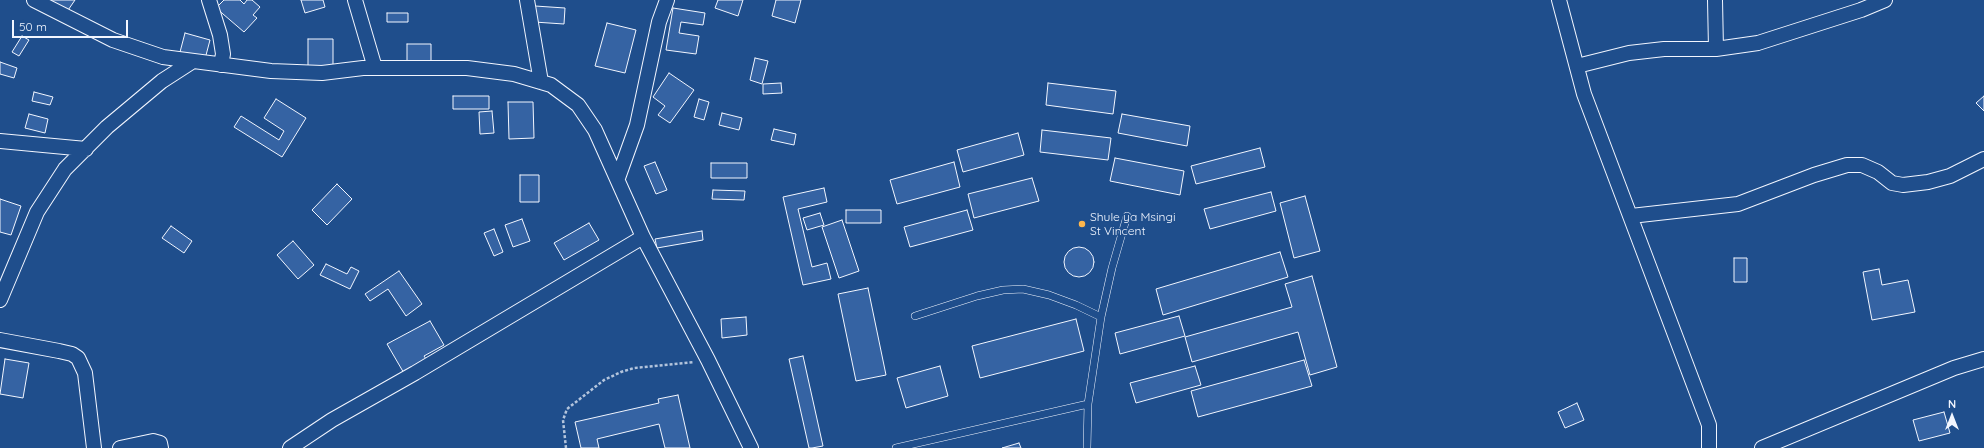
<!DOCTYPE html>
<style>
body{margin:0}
#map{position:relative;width:1984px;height:448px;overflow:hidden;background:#1f4e8c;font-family:Quicksand,sans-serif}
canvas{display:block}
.north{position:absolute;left:1932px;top:396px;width:40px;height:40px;-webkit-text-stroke:3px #1f4e8c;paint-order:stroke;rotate:0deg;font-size:11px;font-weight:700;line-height:16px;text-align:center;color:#f2f6ff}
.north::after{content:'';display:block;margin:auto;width:14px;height:18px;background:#f2f6ff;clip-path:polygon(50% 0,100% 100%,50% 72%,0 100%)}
.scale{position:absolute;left:12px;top:20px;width:116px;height:18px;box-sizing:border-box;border:2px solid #f2f6ff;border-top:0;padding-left:5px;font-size:12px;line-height:14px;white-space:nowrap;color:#f2f6ff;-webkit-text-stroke:3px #1f4e8c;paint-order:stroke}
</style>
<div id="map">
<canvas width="1984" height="448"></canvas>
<div class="north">N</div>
<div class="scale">50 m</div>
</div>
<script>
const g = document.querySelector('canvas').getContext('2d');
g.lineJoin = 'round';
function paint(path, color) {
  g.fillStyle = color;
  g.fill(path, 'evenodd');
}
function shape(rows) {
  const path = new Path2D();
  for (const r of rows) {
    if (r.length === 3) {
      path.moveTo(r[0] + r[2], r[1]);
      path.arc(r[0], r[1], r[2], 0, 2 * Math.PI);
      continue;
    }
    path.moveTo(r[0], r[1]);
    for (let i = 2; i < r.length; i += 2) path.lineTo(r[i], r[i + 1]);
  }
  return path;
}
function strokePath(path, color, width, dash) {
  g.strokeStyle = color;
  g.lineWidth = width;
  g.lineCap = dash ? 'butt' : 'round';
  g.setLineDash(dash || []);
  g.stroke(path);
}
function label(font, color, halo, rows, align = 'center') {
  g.font = font + ' Quicksand,sans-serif';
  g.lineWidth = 3;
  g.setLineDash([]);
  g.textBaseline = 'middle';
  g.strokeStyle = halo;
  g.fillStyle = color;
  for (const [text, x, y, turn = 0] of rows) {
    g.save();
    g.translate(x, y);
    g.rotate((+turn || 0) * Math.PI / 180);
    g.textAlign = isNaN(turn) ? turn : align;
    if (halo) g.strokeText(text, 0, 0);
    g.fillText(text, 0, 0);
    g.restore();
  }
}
const building = shape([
 [42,0,75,0,64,16,42,0],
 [224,0,240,0,244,4,247,0,252,0,260,7,253,15,257,18,244,32,216,8,224,0],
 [301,0,323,0,325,7,305,13,301,0],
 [718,0,743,0,738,16,715,8,718,0],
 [776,0,801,0,795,23,772,16,776,0],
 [535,6,565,8,564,24,534,22,535,6],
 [673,8,705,13,703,25,681,22,679,33,699,36,696,54,666,50,673,8],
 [387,13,408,13,408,22,387,22,387,13],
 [607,23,636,30,625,73,595,66,607,23],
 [185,33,210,40,205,59,180,52,185,33],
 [22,36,29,40,19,56,12,52,22,36],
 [308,39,333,39,333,69,308,69,308,39],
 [407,44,431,44,431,64,407,64,407,44],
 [755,58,768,61,762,84,750,80,755,58],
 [0,62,17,68,14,78,0,74,0,62],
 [669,73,694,90,670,123,658,115,665,106,653,97,669,73],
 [781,83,782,93,763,94,763,84,781,83],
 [1048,83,1116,91,1113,114,1046,105,1048,83],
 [34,92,53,97,50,105,32,101,34,92],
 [453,96,489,96,489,109,453,109,453,96],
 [1984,96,1984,111,1976,103,1984,96],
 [276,99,306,118,282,157,234,127,241,116,279,140,284,131,264,118,276,99],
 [699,99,709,102,704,120,694,117,699,99],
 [508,102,533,102,534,138,509,139,508,102],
 [492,111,494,133,480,134,479,112,492,111],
 [722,113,742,118,739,130,719,125,722,113],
 [29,114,48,119,45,133,25,128,29,114],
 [1122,114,1190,126,1187,146,1118,133,1122,114],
 [774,129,796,134,794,145,771,140,774,129],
 [1042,130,1111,138,1108,160,1040,152,1042,130],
 [1018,133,1024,155,963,172,957,150,1018,133],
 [1260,148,1265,167,1196,184,1191,166,1260,148],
 [1115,158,1184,171,1180,195,1110,181,1115,158],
 [655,162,667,190,656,194,644,166,655,162],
 [954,162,960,187,897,204,890,180,954,162],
 [711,163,747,163,747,178,711,178,711,163],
 [520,175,539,175,539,202,520,202,520,175],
 [1032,178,1039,201,974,218,968,194,1032,178],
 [337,184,352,199,327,225,312,210,337,184],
 [824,188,827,202,798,209,812,267,827,263,831,279,803,285,783,197,824,188],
 [713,190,745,191,744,200,712,199,713,190],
 [1271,192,1276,211,1210,229,1204,209,1271,192],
 [1305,196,1320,251,1294,258,1280,203,1305,196],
 [0,199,21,206,11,235,0,232,0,199],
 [846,210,881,210,881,223,846,223,846,210],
 [967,210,973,230,910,247,904,227,967,210],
 [820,213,824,225,807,230,803,218,820,213],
 [522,219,530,241,513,247,505,225,522,219],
 [842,220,859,271,839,278,822,227,842,220],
 [589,223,599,240,564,260,554,243,589,223],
 [171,226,192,241,184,253,162,238,171,226],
 [494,229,503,252,494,256,484,233,494,229],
 [702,231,703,240,657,248,655,239,702,231],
 [293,241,314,265,298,279,277,255,293,241],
 [1079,262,15],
 [1280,252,1288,277,1163,315,1156,289,1280,252],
 [1734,258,1747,258,1747,282,1734,282,1734,258],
 [326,264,347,274,351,267,359,271,350,289,320,275,326,264],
 [1879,269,1882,285,1908,280,1915,312,1872,320,1863,272,1879,269],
 [399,271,422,304,406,316,388,289,370,301,365,294,399,271],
 [1312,276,1337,367,1310,375,1298,332,1192,362,1185,337,1292,307,1285,284,1312,276],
 [868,288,886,375,856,381,838,294,868,288],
 [1179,316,1185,336,1120,354,1115,333,1179,316],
 [746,317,747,335,722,338,721,319,746,317],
 [1076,319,1084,351,980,378,972,346,1076,319],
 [430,321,444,345,424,356,428,362,405,375,387,344,430,321],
 [803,356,823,446,812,448,809,448,789,359,803,356],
 [5,359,29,363,23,398,0,394,5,359],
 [1304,360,1312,386,1198,417,1191,391,1304,360],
 [940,366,948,396,906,408,897,378,940,366],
 [1195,366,1201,385,1136,403,1130,383,1195,366],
 [678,395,690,448,665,448,659,424,597,439,599,448,581,448,575,422,659,403,658,399,678,395],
 [1577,403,1584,420,1565,428,1558,412,1577,403],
 [1944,412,1950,433,1919,441,1913,420,1944,412],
 [1019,443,1021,448,1002,448,1019,443]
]);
const path = shape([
 [566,448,563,420,567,409,604,380,621,372,634,368,694,362]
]);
const lane = shape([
 [915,316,977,296,1003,290,1023,289,1049,295,1076,305,1101,317],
 [896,448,1088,404],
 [1087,448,1088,404,1101,317,1112,268,1127,216]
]);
const street = shape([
 [34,0,113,40,163,57,271,71,322,73,363,68,467,68,514,74,551,85,578,105,595,130,643,237,708,360,751,448],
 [209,0,220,35,223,54,221,65],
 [355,0,375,68],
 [527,0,541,82],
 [1559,0,1584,94,1709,425,1709,448],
 [1715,0,1716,49],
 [1577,66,1629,53,1664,49,1716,49,1758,43,1861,10,1885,0],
 [0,141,86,149],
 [618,178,637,125,659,22,667,0],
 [1631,216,1738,204,1814,175,1847,165,1862,165,1878,172,1892,183,1903,185,1928,182,1950,176,1984,159],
 [0,300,37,212,65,169,107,127,162,81,193,61],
 [0,340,59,351,72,354,78,358,85,373,94,448],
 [120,448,153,441,160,443,161,448],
 [290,448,332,420,415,373,643,237],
 [1762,448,1954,368,1984,359]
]);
const markers = [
 [1082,224,4,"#ffb74d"]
];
const poiNames = [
 ["Shule ya Msingi",1090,217],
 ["St Vincent",1090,231]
];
paint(building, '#3563a3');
strokePath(building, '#f2f6ff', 1);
strokePath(lane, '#f2f6ff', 8);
strokePath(street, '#f2f6ff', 16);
strokePath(path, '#b3c4dc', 2.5, [3, 2]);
strokePath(lane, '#1f4e8c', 7);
strokePath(street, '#1f4e8c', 14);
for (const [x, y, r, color] of markers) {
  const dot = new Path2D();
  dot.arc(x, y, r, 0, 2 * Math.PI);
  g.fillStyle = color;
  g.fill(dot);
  strokePath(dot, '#1f4e8c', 1.5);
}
label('12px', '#f2f6ff', '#1f4e8c', poiNames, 'left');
</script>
